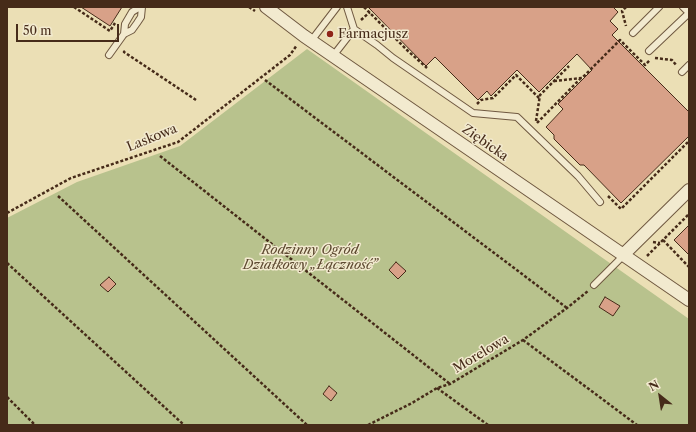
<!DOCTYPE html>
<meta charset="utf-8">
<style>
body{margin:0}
#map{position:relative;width:696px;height:432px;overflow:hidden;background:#ebdfb5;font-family:"Libre Caslon Text",serif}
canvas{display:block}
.frame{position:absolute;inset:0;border:8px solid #462b19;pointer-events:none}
.north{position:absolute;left:640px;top:376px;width:40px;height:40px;-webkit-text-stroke:3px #f2eacf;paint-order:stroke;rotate:330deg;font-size:11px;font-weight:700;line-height:16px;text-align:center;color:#462b19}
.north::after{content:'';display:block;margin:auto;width:14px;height:18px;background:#462b19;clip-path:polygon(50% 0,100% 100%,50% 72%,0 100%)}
.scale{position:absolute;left:16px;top:24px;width:103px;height:18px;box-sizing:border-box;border:2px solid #462b19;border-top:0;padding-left:5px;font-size:12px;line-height:14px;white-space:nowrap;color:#462b19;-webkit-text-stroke:3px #f2eacf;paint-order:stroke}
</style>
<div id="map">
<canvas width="696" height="432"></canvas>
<div class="frame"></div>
<div class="north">N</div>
<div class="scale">50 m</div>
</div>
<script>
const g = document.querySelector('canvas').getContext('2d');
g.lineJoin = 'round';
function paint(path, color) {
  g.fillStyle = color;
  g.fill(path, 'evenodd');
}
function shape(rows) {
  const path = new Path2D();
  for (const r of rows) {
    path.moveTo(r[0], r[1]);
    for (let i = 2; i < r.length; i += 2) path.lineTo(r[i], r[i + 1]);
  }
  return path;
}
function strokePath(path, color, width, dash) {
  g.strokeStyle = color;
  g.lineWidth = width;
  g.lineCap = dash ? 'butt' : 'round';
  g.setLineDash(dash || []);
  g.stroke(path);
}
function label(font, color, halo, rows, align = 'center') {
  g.font = font + ' "Libre Caslon Text",serif';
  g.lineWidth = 3;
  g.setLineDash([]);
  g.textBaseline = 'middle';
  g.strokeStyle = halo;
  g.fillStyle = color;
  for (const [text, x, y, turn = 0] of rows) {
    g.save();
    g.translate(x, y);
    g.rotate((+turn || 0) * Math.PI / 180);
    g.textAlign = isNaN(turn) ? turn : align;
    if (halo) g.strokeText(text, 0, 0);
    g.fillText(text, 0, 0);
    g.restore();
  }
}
const green = shape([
 [307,49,689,319,689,425,7,425,7,218,77,182,180,146]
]);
const building = shape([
 [81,7,122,7,110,26,81,7],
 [368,7,613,7,618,12,610,21,618,29,612,35,689,112,689,136,621,203,584,165,580,165,554,139,554,135,546,127,563,109,558,104,592,70,577,54,539,92,517,70,491,96,487,91,478,100,435,57,426,66,368,7],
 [689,225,689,255,674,240,689,225],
 [396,262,406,271,398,279,389,270,396,262],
 [109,277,116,284,108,292,100,285,109,277],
 [605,297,620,306,613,316,599,307,605,297],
 [329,386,337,393,331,401,323,394,329,386]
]);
const path = shape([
 [74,7,110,31,115,23],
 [249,7,255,11],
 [364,7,408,51,427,68],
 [626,7,622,11,626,26],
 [361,20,370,12],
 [125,51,124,52,196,100],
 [655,58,672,60,676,65],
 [265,80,567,308],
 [554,81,582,78,620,40,645,65,650,60],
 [477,104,481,100,493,98,516,75,539,98],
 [536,121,540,95,569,66],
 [537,123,581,78],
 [160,156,450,384],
 [58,196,307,425],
 [608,196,621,209,689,141],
 [7,213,71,178,178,142,290,55,297,45],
 [663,240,689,267],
 [653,242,660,243],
 [647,256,689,214],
 [7,263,184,425],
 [523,340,637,425],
 [437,388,488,425],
 [7,397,35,425],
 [368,425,412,403,437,388,450,384,523,340,567,308,588,291]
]);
const lane = shape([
 [347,7,354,29,377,45,393,58,473,113,517,117,578,176,600,202],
 [683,7,689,13],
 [633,33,659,7],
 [124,34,125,24,132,12,140,7],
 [311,41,337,7],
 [649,51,689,13],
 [109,55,124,34,132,30,137,23,141,17,142,7],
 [333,56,354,29],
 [682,72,689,65],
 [594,285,624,255]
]);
const street = shape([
 [266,7,304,36,689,300],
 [624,254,689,190]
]);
const markers = [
 [330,34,4,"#8f2418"]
];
const poiNames = [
 ["Farmacjusz",338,34]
];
const streetNames = [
 ["Laskowa",152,138,-22],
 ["Ziębicka",485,143,35],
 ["Morelowa",481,354,-31]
];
const parkNames = [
 ["Rodzinny Ogród",310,250],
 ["Działkowy „Łączność”",310,265]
];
paint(green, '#b8c28d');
paint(building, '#d8a188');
strokePath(building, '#462b19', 1);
strokePath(lane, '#6f5840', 8);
strokePath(street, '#6f5840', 14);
strokePath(path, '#462b19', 2.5, [3, 2]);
strokePath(lane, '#f2eacf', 6);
strokePath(street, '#f2eacf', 12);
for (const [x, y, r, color] of markers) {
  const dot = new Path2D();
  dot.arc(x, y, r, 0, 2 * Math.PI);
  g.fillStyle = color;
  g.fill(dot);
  strokePath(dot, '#f2eacf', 1.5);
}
label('13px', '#462b19', '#f2eacf', poiNames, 'left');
label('13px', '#462b19', '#f2eacf', streetNames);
label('italic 13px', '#5d4930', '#f2eacf', parkNames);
</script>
